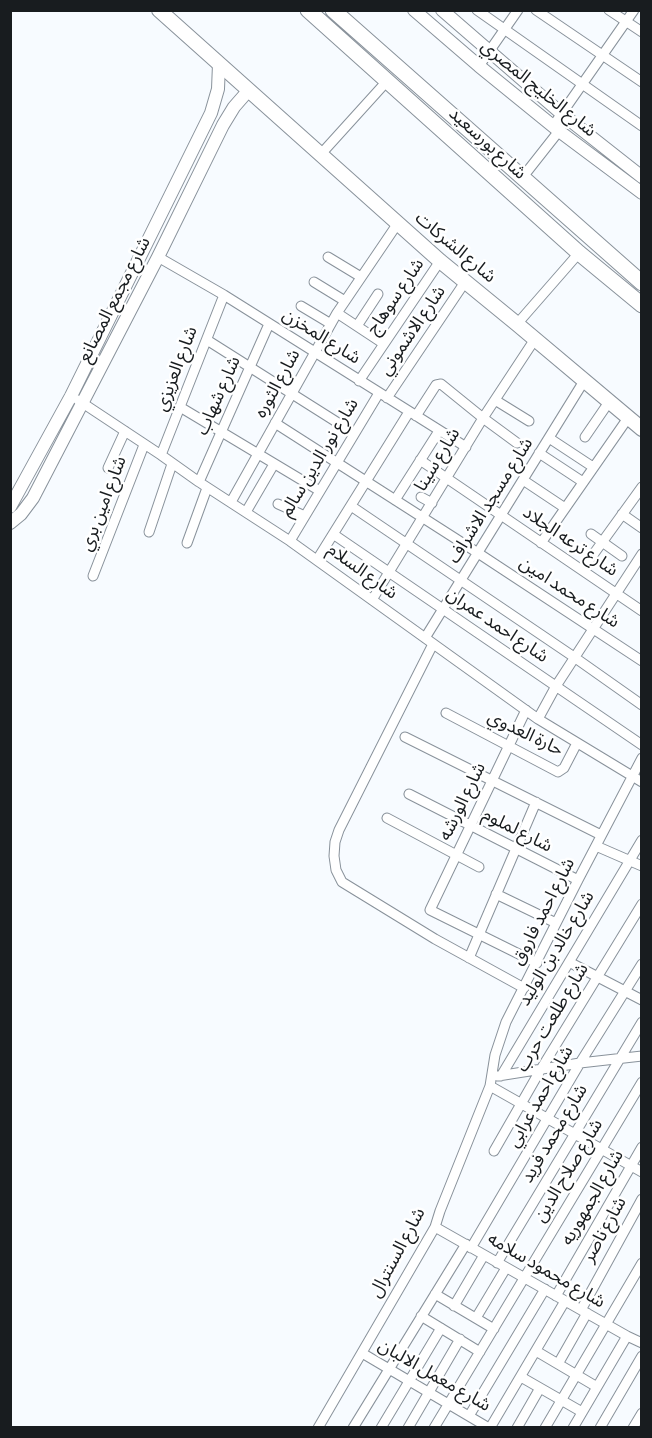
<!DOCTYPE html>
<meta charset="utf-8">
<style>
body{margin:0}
#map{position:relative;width:652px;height:1438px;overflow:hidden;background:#f7fbff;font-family:"Sofia Sans Condensed",sans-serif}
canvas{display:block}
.frame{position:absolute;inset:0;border:12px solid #181c1f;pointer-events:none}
</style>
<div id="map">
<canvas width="652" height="1438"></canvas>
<div class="frame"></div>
</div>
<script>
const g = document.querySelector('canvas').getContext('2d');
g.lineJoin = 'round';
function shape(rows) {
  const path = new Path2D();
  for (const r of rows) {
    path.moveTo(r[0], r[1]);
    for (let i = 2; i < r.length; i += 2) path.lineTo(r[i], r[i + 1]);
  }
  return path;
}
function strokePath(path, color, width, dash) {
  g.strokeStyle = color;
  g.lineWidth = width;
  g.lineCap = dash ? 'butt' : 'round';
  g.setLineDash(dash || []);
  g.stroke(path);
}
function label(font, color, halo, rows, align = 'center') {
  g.font = font + ' "Sofia Sans Condensed","Noto Sans Arabic",sans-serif';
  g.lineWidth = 5;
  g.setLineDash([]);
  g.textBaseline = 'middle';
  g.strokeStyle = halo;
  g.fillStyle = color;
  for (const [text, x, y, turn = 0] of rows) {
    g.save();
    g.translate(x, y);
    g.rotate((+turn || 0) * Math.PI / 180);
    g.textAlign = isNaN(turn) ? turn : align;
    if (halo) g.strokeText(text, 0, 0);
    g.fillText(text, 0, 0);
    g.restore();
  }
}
const minor = shape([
 [477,10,642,126],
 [536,10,642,82],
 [609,10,642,32],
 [479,66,518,10],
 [553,126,634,10],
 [321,154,388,80],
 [522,178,559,131],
 [158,257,224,295,466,447],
 [328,257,361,277],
 [314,282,345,301],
 [301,306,331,324],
 [337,313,384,344],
 [517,324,579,253],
 [357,326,378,294],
 [207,340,354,433],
 [359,381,440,261],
 [387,398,465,282],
 [78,400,161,455,199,482,290,541,538,719,642,782],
 [495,400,529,421],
 [180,407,320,491],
 [416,416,436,385,441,384,483,418,517,443],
 [275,423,478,553,642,661],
 [585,437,609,402],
 [549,438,593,467],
 [539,453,583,482],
 [161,455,224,295],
 [420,460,642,611],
 [108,468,125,431],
 [523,480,565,508],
 [199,482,269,324],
 [421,497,432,503],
 [395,500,439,431],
 [231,502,337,313,398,223],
 [278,504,305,516],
 [351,506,574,657,642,705],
 [246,512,274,464],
 [622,514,642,528],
 [149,532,172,464],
 [333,534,642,745],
 [591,534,622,556],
 [290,541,379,393],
 [187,543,207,488],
 [541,543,628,418],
 [317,560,409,412],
 [582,570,642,487],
 [93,576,144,445],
 [372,600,483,418,535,339],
 [425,638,584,381],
 [433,644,339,830,335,842,334,856,336,870,342,882,435,939,524,988],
 [526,710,430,910,537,963],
 [446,713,558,772,564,768,577,743],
 [538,719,556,686,642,554],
 [405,737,601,835],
 [409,794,578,880],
 [387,818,479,867],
 [596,846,642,866],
 [496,894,556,923],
 [469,958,536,802],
 [569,962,642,1000],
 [498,1076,580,1063,642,1056],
 [501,1076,642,840],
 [490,1086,642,1172],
 [494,1151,541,1069,642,904],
 [435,1227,627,1336,642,1343],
 [471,1248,580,1063,642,964],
 [497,1263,642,1022],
 [435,1294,494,1329],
 [556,1296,642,1147],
 [454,1306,484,1255],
 [581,1310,642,1199],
 [421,1316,480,1352],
 [476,1318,506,1268],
 [536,1351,597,1387],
 [362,1353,489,1428],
 [558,1364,587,1313],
 [521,1377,582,1412],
 [469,1416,545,1289],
 [318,1428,435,1227,440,1211,490,1086,495,1055,506,1022,578,880,642,758],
 [353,1428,466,1244],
 [381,1428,441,1328],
 [408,1428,460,1339],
 [434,1428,642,1082],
 [490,1428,565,1301],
 [517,1428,540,1388],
 [545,1428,642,1263],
 [573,1428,627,1336],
 [600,1428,642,1356],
 [633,1428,642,1413]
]);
const tertiary = shape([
 [414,10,479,66,559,131,642,193],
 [442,10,562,114,642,177],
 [10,507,71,396,211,113,218,89,219,64],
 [10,523,21,514,33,498,158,257,223,125,234,107,248,91]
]);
const secondary = shape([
 [159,10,440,261,517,324,642,429]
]);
const primary = shape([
 [308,10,579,253,642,305],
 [333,10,642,283]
]);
const streetNames = [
 ["شارع الخليج المصري",538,89,39],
 ["شارع بورسعيد",487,144,42],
 ["شارع الشركات",455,248,40],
 ["شارع سوهاج",396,297,-56],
 ["شارع مجمع المصانع",115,300,-63],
 ["شارع الاشموني",413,331,-56],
 ["شارع المخزن",321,337,32],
 ["شارع العزيزي",177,369,-69],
 ["شارع الثوره",278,384,-61],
 ["شارع شهاب",219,396,-66],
 ["شارع نور الدين سالم",320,458,-59],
 ["شارع سينا",438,460,-59],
 ["شارع مسجد الاشراف",491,501,-58],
 ["شارع امين بري",104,504,-69],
 ["شارع ترعه الجلاد",570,542,34],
 ["شارع السلام",362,572,36],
 ["شارع محمد امين",569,593,33],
 ["شارع احمد عمران",497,626,34],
 ["حارة العدوي",525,734,26],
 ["شارع الورشه",463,802,-64],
 ["شارع لملوم",517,831,27],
 ["شارع احمد فاروق",544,912,-63],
 ["شارع خالد بن الوليد",557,949,-59],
 ["شارع طلعت حرب",553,1018,-59],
 ["شارع احمد عرابي",541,1097,-60],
 ["شارع محمد فريد",555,1134,-59],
 ["شارع صلاح الدين",569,1171,-59],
 ["شارع الجمهوريه",593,1198,-60],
 ["شارع ناصر",605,1230,-61],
 ["شارع السنترال",398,1253,-62],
 ["شارع محمود سلامه",546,1271,30],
 ["شارع معمل الالبان",434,1376,30]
];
strokePath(minor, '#89929b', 11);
strokePath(tertiary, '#89929b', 14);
strokePath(secondary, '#89929b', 16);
strokePath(primary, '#89929b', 17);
strokePath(minor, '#fff', 9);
strokePath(tertiary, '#fff', 12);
strokePath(secondary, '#fff', 14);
strokePath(primary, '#fff', 15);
label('18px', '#181c1f', '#fff', streetNames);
</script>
